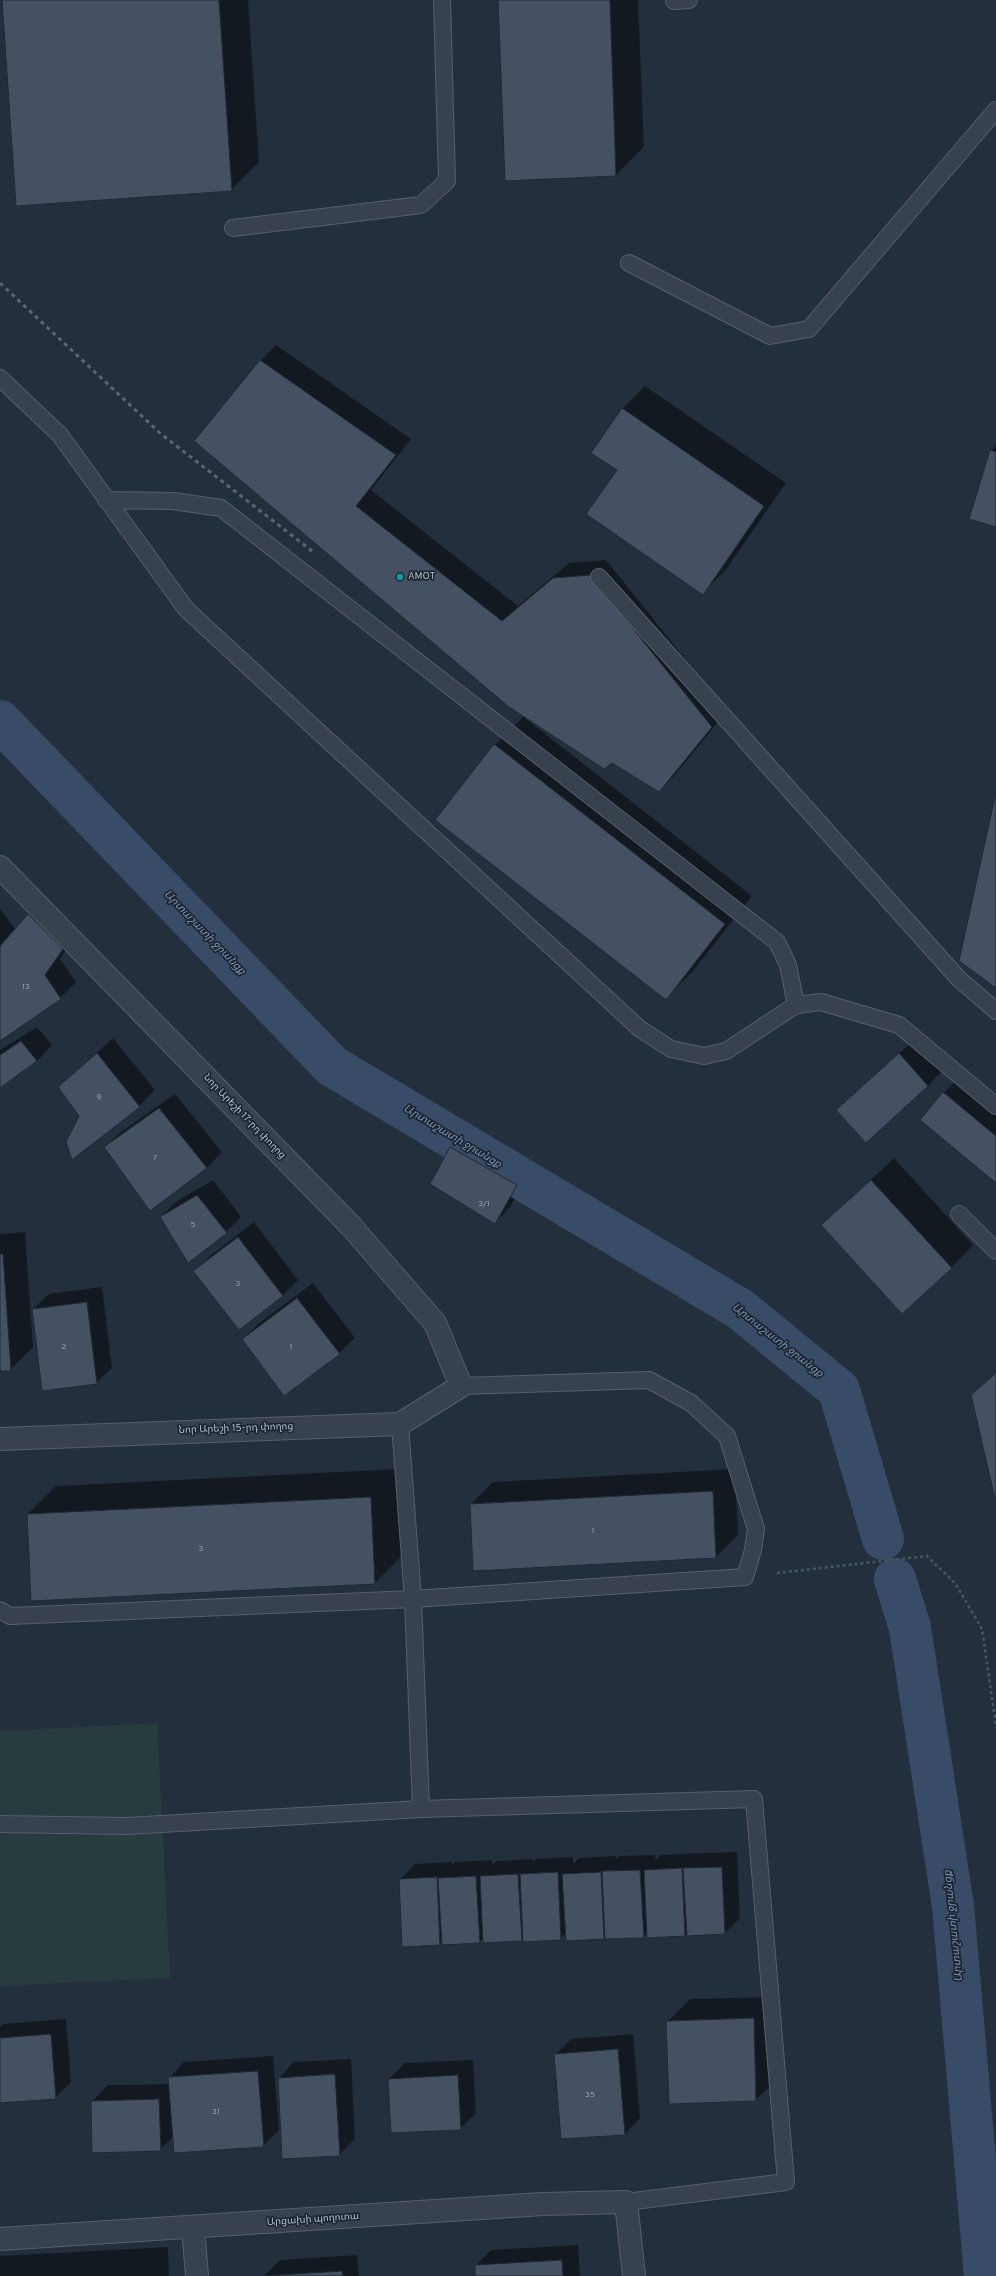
<!DOCTYPE html>
<meta charset="utf-8">
<style>
body{margin:0}
canvas{display:block;background:#242f3e}
</style>
<canvas width="996" height="2276"></canvas>
<script>
const g = document.querySelector('canvas').getContext('2d');
g.lineJoin = 'round';
function paint(path, color) {
  g.fillStyle = color;
  g.fill(path, 'evenodd');
}
function shape(rows) {
  const path = new Path2D();
  for (const r of rows) {
    path.moveTo(r[0], r[1]);
    for (let i = 2; i < r.length; i += 2) path.lineTo(r[i], r[i + 1]);
  }
  return path;
}
function strokePath(path, color, width, dash) {
  g.strokeStyle = color;
  g.lineWidth = width;
  g.lineCap = dash ? 'butt' : 'round';
  g.setLineDash(dash || []);
  g.stroke(path);
}
function label(font, color, halo, rows, align = 'center') {
  g.font = font + ' Overpass,"Noto Sans Armenian",sans-serif';
  g.lineWidth = 3.5;
  g.setLineDash([]);
  g.textBaseline = 'middle';
  g.strokeStyle = halo;
  g.fillStyle = color;
  for (const [text, x, y, turn = 0] of rows) {
    g.save();
    g.translate(x, y);
    g.rotate((+turn || 0) * Math.PI / 180);
    g.textAlign = isNaN(turn) ? turn : align;
    if (halo) g.strokeText(text, 0, 0);
    g.fillText(text, 0, 0);
    g.restore();
  }
}
const green = shape([
 [157,1723,170,1978,0,1986,0,1731]
]);
const shadow = shape([
 [3,0,248,0,259,162,231,190],
 [499,0,638,0,644,147,616,175,506,180],
 [276,345,411,439,371,490,518,606,569,563,606,560,727,711,675,775,659,791,612,761,525,718,752,896,693,971,665,999,436,820,495,745,524,716,195,441,261,360],
 [645,386,786,483,725,571,702,593,618,470,593,452,623,408],
 [996,445,996,526,991,451],
 [44,899,78,932,60,959,76,982,60,998,0,1040,0,947,3,944,0,945,0,909,16,930],
 [37,1027,52,1045,37,1061,0,1086,0,1050],
 [113,1038,155,1090,139,1106,72,1158,80,1116,60,1087],
 [915,1039,943,1070,928,1086,853,1095],
 [966,1070,996,1095,996,1182,922,1120,944,1093],
 [175,1094,222,1152,207,1168,150,1209,105,1147,121,1132],
 [466,1132,532,1169,510,1207,495,1223,451,1148],
 [894,1158,973,1245,951,1268,823,1225],
 [213,1180,241,1217,226,1232,161,1217,177,1201],
 [254,1222,298,1280,283,1295,239,1329,195,1271,210,1256],
 [25,1232,33,1347,10,1370,0,1370,0,1234],
 [313,1283,355,1338,339,1353,243,1339,258,1324],
 [102,1287,112,1368,96,1383,33,1309,49,1294],
 [399,1469,403,1555,375,1583,28,1514,56,1486],
 [735,1469,738,1535,716,1557,471,1504,493,1482],
 [737,1852,740,1918,725,1933,688,1932,685,1935,648,1937,648,1932,643,1937,606,1936,604,1938,566,1933,560,1939,524,1938,521,1940,484,1937,479,1942,442,1941,440,1944,400,1880,415,1864,452,1862,452,1865,455,1862,492,1860,492,1865,497,1861,533,1859,533,1862,536,1859,573,1857,573,1864,579,1858,616,1856,616,1859,619,1856,655,1855,656,1860,661,1855,698,1853,698,1855,700,1853],
 [776,1997,778,2078,756,2100,667,2022,690,1999],
 [66,2019,71,2082,55,2098,0,2102,0,2027,3,2024],
 [633,2034,640,2118,625,2134,555,2055,571,2039],
 [273,2056,279,2130,263,2146,173,2137,160,2150,93,2152,92,2101,108,2085,169,2084,169,2078,184,2062],
 [351,2059,355,2139,339,2155,279,2078,294,2062],
 [473,2060,476,2113,460,2129,389,2079,405,2063],
 [578,2245,580,2276,476,2276,476,2265,491,2250],
 [168,2247,169,2276,0,2276,0,2256],
 [357,2255,359,2276,264,2276,280,2260]
]);
const canal = shape([
 [0,721,332,1066,740,1309,839,1390,883,1539],
 [895,1579,910,1628,953,1906,985,2276]
]);
const building = shape([
 [2,0,219,0,232,191,16,206,2,0],
 [498,0,610,0,616,176,505,181,498,0],
 [260,360,396,455,356,506,502,621,553,578,590,575,712,727,659,792,612,763,604,769,509,707,194,441,260,360],
 [622,408,764,506,703,595,586,514,617,470,591,453,622,408],
 [990,450,996,452,996,527,969,519,990,450],
 [494,744,725,924,666,1000,435,820,494,744],
 [996,792,996,988,959,961,996,792],
 [28,914,63,949,45,975,61,999,0,1041,0,946,28,914],
 [21,1041,37,1061,0,1088,0,1055,21,1041],
 [97,1053,140,1107,72,1160,66,1142,79,1116,58,1087,97,1053],
 [899,1053,928,1086,866,1143,836,1110,899,1053],
 [943,1092,996,1136,996,1183,920,1120,943,1092],
 [159,1108,207,1168,150,1211,104,1147,159,1108],
 [450,1147,517,1185,495,1224,430,1184,450,1147],
 [871,1180,952,1268,902,1314,821,1225,871,1180],
 [197,1195,227,1233,188,1263,160,1217,197,1195],
 [238,1237,283,1296,239,1330,193,1271,238,1237],
 [0,1254,3,1254,11,1371,0,1371,0,1254],
 [297,1298,340,1354,284,1396,242,1339,297,1298],
 [87,1302,97,1384,42,1391,32,1309,87,1302],
 [996,1373,996,1503,971,1395,996,1373],
 [713,1491,716,1558,473,1571,470,1504,713,1491],
 [371,1497,375,1584,31,1601,27,1514,371,1497],
 [722,1867,725,1934,687,1936,683,1868,722,1867],
 [682,1868,685,1936,647,1938,644,1870,682,1868],
 [640,1870,644,1938,605,1939,602,1871,640,1870],
 [558,1872,561,1940,523,1942,520,1874,558,1872],
 [601,1872,604,1939,566,1941,562,1874,601,1872],
 [518,1874,522,1941,483,1943,480,1876,518,1874],
 [476,1876,480,1943,442,1945,438,1878,476,1876],
 [437,1877,440,1945,402,1947,399,1879,437,1877],
 [754,2018,756,2101,669,2104,666,2021,754,2018],
 [51,2034,56,2099,0,2103,0,2038,51,2034],
 [618,2049,625,2135,561,2139,554,2054,618,2049],
 [258,2071,264,2147,174,2153,168,2077,258,2071],
 [335,2074,340,2156,282,2159,278,2078,335,2074],
 [458,2075,461,2130,391,2133,388,2079,458,2075],
 [159,2099,161,2151,92,2153,91,2101,159,2099],
 [562,2260,563,2276,475,2276,475,2265,562,2260],
 [342,2271,343,2276,263,2276,342,2271]
]);
const path = shape([
 [777,1573,927,1556,955,1583,982,1629,996,1726]
]);
const lane = shape([
 [674,1,689,0],
 [233,228,421,205,447,181,442,0],
 [629,263,770,336,809,329,996,110],
 [0,378,60,435,186,609,640,1029,671,1049,704,1056,726,1051,796,1005,821,1002,899,1025,996,1106],
 [106,500,173,501,221,508,777,942,788,965,796,1005],
 [599,577,959,979,996,1011],
 [959,1214,996,1251],
 [400,1424,413,1599,421,1809,754,1799,786,2182,626,2202],
 [0,1610,10,1616,413,1599,745,1577,753,1550,756,1529,727,1436,691,1403,649,1380,461,1386],
 [0,1824,127,1826,421,1809]
]);
const street = shape([
 [0,867,350,1225,435,1323,461,1386,400,1424,0,1439],
 [193,2228,197,2276],
 [0,2239,543,2204,626,2202,634,2276]
]);
const rail = shape([
 [0,283,161,434,312,551]
]);
const markers = [
 [400,577,4,"#0f9aa8"]
];
const numberNames = [
 ["13",26,987],
 ["9",99,1097],
 ["7",155,1158],
 ["3/1",484,1204],
 ["5",193,1225],
 ["3",238,1284],
 ["2",64,1347],
 ["1",291,1347],
 ["1",593,1531],
 ["3",201,1549],
 ["35",590,2095],
 ["31",216,2112]
];
const poiNames = [
 ["AMOT",408,577]
];
const streetNames = [
 ["Նոր Արեշի 17-րդ փողոց",244,1117,46],
 ["Նոր Արեշի 15-րդ փողոց",236,1429,-2],
 ["Արցախի պողոտա",313,2220,-4]
];
const waterNames = [
 ["Արտաշատի ջրանցք",204,933,46],
 ["Արտաշատի ջրանցք",452,1137,31],
 ["Արտաշատի ջրանցք",777,1341,38],
 ["Արտաշատի ջրանցք",954,1926,-96]
];
paint(green, '#263c3f');
paint(shadow, '#0007');
strokePath(canal, '#394c67', 42);
paint(building, '#455162');
strokePath(building, '#1f2835', 1);
strokePath(lane, '#565f6c', 18);
strokePath(street, '#565f6c', 24);
strokePath(path, '#44595c', 2.5, [3, 3]);
strokePath(lane, '#38414e', 16);
strokePath(street, '#38414e', 22);
strokePath(rail, '#5a6575', 3, [4, 4]);
for (const [x, y, r, color] of markers) {
  const dot = new Path2D();
  dot.arc(x, y, r, 0, 2 * Math.PI);
  g.fillStyle = color;
  g.fill(dot);
  strokePath(dot, '#1d2633', 1.5);
}
label('8px', '#98a1af', null, numberNames);
label('10px', '#b4bcc9', '#1d2633', poiNames, 'left');
label('10px', '#b4bcc9', '#1d2633', streetNames);
label('italic 11px', '#7c92b1', '#1d2633', waterNames);
</script>
